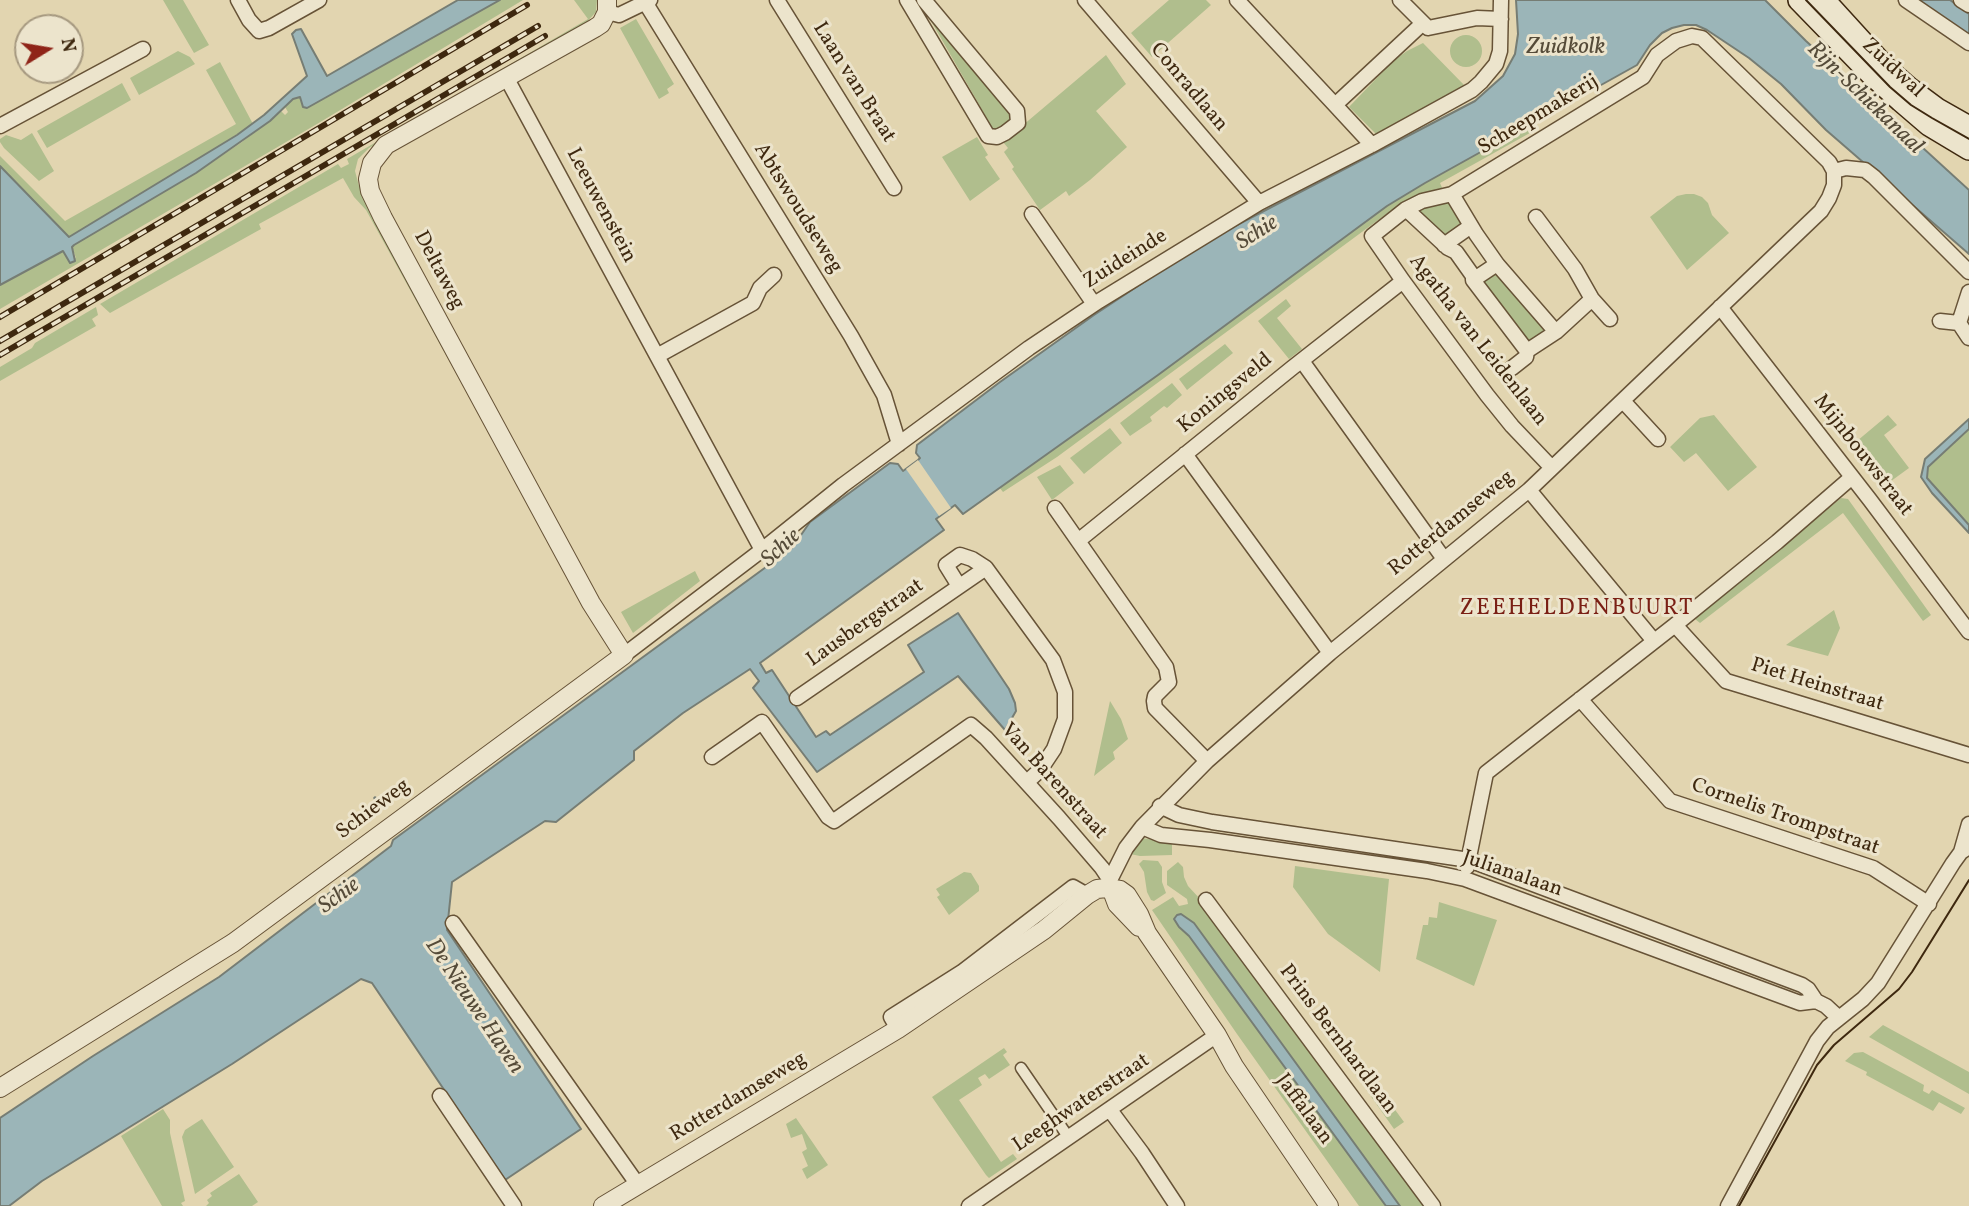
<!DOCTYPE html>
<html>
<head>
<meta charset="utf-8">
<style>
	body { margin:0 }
	#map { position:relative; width:1969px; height:1206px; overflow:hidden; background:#e2d5b0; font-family:Vollkorn,serif }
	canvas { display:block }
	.north { position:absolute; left:14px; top:14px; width:70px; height:70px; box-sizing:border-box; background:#ece4cc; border:2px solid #a69980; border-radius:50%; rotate:79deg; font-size:19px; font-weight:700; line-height:28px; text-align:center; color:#3e280f }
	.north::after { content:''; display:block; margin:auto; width:24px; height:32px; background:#8f2418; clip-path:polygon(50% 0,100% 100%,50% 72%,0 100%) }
</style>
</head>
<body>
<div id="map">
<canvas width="1969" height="1206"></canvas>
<div class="north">N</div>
</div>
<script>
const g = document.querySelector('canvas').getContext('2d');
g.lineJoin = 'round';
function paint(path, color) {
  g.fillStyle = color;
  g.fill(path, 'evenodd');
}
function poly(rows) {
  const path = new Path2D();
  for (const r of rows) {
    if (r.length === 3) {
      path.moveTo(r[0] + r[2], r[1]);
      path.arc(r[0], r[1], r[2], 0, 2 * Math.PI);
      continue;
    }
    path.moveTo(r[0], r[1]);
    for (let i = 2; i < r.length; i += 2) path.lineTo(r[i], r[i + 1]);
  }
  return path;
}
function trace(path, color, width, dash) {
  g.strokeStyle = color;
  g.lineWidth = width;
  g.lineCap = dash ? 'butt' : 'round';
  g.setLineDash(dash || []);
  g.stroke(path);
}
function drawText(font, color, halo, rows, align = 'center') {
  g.font = font + ' Vollkorn,serif';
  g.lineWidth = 6;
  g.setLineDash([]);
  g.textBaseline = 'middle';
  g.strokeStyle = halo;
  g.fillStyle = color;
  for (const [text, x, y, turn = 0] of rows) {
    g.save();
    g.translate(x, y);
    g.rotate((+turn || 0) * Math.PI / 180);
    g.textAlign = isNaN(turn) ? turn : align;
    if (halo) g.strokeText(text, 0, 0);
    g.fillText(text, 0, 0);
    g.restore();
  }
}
paint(poly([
	[163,0,183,0,209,45,194,53],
	[500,0,523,0,317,124,0,309,0,285,63,251,76,258,72,247,74,245,196,173,242,142,281,111,285,115,288,112,285,107,293,99,300,97,303,107,307,108],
	[574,0,597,0,596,12,584,25,477,85,369,148,358,159,355,171,359,186,607,638,603,640,366,210,354,197,343,178,259,224,261,229,110,313,100,304,338,164,341,168,349,164,347,159,588,19],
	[919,0,1015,119,996,132,990,129,987,124,989,122],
	[1169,0,1206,0,1211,5,1152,57,1131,33],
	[636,19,674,84,667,89,669,93,659,99,620,28],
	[1466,51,16],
	[1423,43,1465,86,1377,135,1349,107,1393,61,1407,51],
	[178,51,190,57,195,64,139,95,130,78],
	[1106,55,1126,84,1096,111,1127,147,1090,180,1069,196,1066,191,1040,210,1012,169,1014,167,1004,152,1008,148,1003,142],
	[220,62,253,124,191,164,69,238,0,166,0,156,65,221,236,124,206,70],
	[122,83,131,100,47,148,37,131],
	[1533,122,1537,129,1440,183,1443,190,1404,203,1389,212,1057,457,1003,492,999,487,1158,375,1387,206,1425,183],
	[32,133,54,171,39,181,4,148,0,142,0,139,6,135,21,140],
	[977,137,988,155,985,157,1000,179,970,201,942,157],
	[1686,194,1694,194,1702,197,1708,203,1712,215,1729,233,1687,270,1650,217,1677,196],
	[1452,197,1467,224,1443,241,1411,210],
	[1496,267,1547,327,1546,333,1526,346,1477,281],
	[1286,299,1291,306,1277,318,1302,349,1289,359,1258,321],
	[96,307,98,315,92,319,96,326,0,381,0,367,32,348,35,343],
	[1225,344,1233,353,1187,390,1179,379],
	[1172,383,1182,395,1167,408,1164,406,1150,417,1152,421,1130,436,1120,423],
	[1714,415,1757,467,1728,491,1696,453,1684,462,1670,447,1700,418],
	[1888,415,1897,425,1884,435,1909,468,1887,484,1872,464,1874,462,1857,441],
	[1110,428,1122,443,1084,474,1070,458],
	[1969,429,1969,525,1927,478,1928,467],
	[1060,465,1074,483,1052,500,1037,477],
	[1841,498,1848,499,1931,615,1923,621,1843,513,1700,623,1695,619],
	[695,571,700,581,633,633,621,612],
	[1834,610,1840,628,1828,656,1786,645],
	[1110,701,1121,719,1128,739,1113,752,1115,759,1094,776],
	[1141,838,1172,842,1172,855,1140,856,1130,854],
	[1143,860,1158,861,1162,867,1162,882,1166,893,1154,901,1151,900,1147,892,1144,872,1139,864],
	[1178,862,1183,867,1184,877,1188,886,1201,900,1425,1206,1400,1206,1194,923,1178,927,1189,936,1386,1206,1359,1206,1237,1034,1152,910,1173,897,1179,906,1188,904,1187,899,1167,885,1167,871],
	[1295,866,1389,879,1380,972,1328,934,1293,887],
	[964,872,971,873,979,886,979,891,949,915,937,897,940,895,936,889],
	[1439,902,1497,920,1474,986,1416,959,1423,925,1428,925,1429,917,1437,918],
	[1883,1025,1969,1072,1969,1094,1869,1037],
	[1004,1048,1007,1052,1003,1055,1010,1065,989,1079,985,1074,978,1078,982,1085,959,1100,1001,1162,1013,1154,1017,1159,989,1178,986,1175,932,1097],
	[1350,1048,1404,1122,1394,1129,1341,1054],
	[1863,1052,1924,1085,1923,1091,1929,1094,1932,1090,1965,1108,1961,1114,1939,1102,1933,1111,1866,1075,1867,1072,1845,1061,1854,1053],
	[163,1109,170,1120,170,1133,185,1201,181,1203,183,1206,162,1206,121,1136],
	[796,1118,828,1165,807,1179,802,1169,808,1166,802,1152,807,1149,802,1134,791,1138,786,1124],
	[202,1119,234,1167,195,1194,182,1137,185,1130],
	[239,1174,258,1202,252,1206,206,1206,209,1203,207,1200,212,1196,210,1193]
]), '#b0be8d');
const water = poly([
	[458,0,500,0,307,108,303,107,300,97,293,99,270,121,196,173,74,245,72,247,75,261,70,263,63,251,0,285,0,166,69,237,237,135,264,115,307,76,292,34,296,30,301,29,327,76,458,0],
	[1516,0,1765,0,1806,41,1969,190,1969,254,1826,130,1781,84,1749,58,1707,30,1696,25,1684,25,1672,28,1662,33,1650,45,1637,65,1425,183,1387,206,1158,375,963,514,955,505,936,519,944,530,760,663,766,673,772,670,816,737,826,731,830,735,924,672,908,645,958,613,1009,689,1015,703,1016,711,1005,730,958,676,817,772,753,688,759,681,750,669,683,713,634,751,634,760,556,822,545,821,452,882,447,930,581,1129,505,1180,372,983,361,979,232,1064,42,1181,9,1206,0,1206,0,1118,93,1056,219,977,391,846,393,840,792,548,810,522,890,463,898,464,903,471,918,460,920,458,916,453,917,445,1000,382,1094,315,1188,253,1235,226,1475,101,1503,76,1515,54,1518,34,1516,0],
	[1916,0,1950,0,1969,14,1969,36,1916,0],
	[1969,419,1969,429,1928,467,1927,478,1969,525,1969,533,1932,493,1921,477,1925,459,1969,419],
	[1181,914,1194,923,1400,1206,1386,1206,1189,936,1179,927,1174,919,1177,915,1181,914]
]);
paint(water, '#9bb5b8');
trace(water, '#767d74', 2);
paint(poly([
	[918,460,951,508,939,516,906,469]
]), '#e2d5b0');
trace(poly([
	[375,798,378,804]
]), '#767d74', 3.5);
const pedestrian = poly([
	[1021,1068,1069,1138]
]);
const minor = poly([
	[238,0,249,20,259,31,269,28,319,0],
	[777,0,894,188],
	[907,0,988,136,997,137,1005,133,1018,123,1017,111,924,0],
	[1085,0,1259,203],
	[1237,0,1335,105],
	[1400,0,1423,23],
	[1906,0,1969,43],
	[1961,0,1969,5],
	[645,2,851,336,884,395,899,444],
	[607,12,619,15,650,0],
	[506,77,762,550],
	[0,126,143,49],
	[1372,145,1335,105,1423,23,1428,28,1477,18,1501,19],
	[1834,171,1846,168,1865,170,1874,177,1969,272],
	[1406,209,1448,248,1456,252,1473,276,1473,280,1497,264,1476,234,1452,194],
	[1032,214,1094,304],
	[1536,217,1575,269,1592,299],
	[1444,245,1471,226],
	[1497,264,1556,332],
	[1473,280,1527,351,1556,332,1592,299,1610,319],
	[1969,292,1959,323,1969,338],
	[1720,307,1870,500,1969,632],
	[1940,321,1959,323],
	[657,356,753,303,760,288,774,275],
	[1302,361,1444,559],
	[1512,368,1526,357,1527,351],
	[1623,401,1658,439],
	[1185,454,1330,653],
	[1529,490,1654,641],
	[1055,508,1166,667,1169,682,1155,696,1154,701,1155,708,1207,761],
	[1078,541,1292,368,1403,281],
	[959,586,946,565,960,555,972,559,986,568],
	[1675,625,1726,681,1969,755],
	[624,655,762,550,843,485,1029,348,1099,301,1259,203,1372,145,1472,90,1481,82,1496,64,1500,51,1501,0],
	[797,698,986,568,1053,660,1065,692,1065,719,1054,749,1040,770,1027,782],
	[1580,699,1670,801,1873,868,1929,904],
	[712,757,762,722,828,817,834,821,971,725,986,738,1059,818,1102,868,1110,880],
	[1160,806,1179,815,1212,822,1469,860,1802,985,1808,989,1816,1001,1826,1006,1839,1018],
	[1142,827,1161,835,1210,840,1427,871,1465,879,1800,1003,1816,1001],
	[1961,852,1969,824],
	[1467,867,1486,773,1675,625,1777,542,1852,477],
	[1111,888,1110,880,1126,848,1142,827,1207,761,1330,653,1529,490,1821,211,1829,198,1834,185,1834,171,1829,162,1702,38,1692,36,1676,41,1657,55,1643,77,1452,194,1422,201,1406,209,1372,236,1403,281,1487,395,1512,426,1552,468],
	[1206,900,1433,1206],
	[453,923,638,1185],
	[898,1029,891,1017,962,972,1073,887,1087,895],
	[440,1096,514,1206],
	[1110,1110,1142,1153,1177,1206],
	[969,1206,1217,1035],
	[1728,1206,1817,1041,1828,1027,1863,999,1878,983,1953,863,1961,852,1969,847]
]);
const tertiary = poly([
	[1111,888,1117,904,1139,927],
	[0,1088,233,943,624,655,591,603,383,218,370,191,368,179,372,163,386,145,595,28,601,24,607,12,607,0],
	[603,1206,898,1029,1044,930,1087,895,1097,889,1107,888,1120,890,1127,895,1139,914,1147,933,1217,1035,1234,1066,1329,1206]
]);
const secondary = poly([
	[1799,0,1870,73,1901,101,1929,125,1969,149],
	[1824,0,1886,68,1910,89,1937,109,1969,127]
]);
trace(pedestrian, '#675337', 13);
trace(minor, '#675337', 17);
trace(tertiary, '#675337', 20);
trace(secondary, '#3e280f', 24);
trace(pedestrian, '#ece4cc', 10);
trace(minor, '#ece4cc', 14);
trace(tertiary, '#ece4cc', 18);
trace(secondary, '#ece4cc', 21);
trace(poly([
	[1806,0,1890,87,1911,105,1932,118,1969,139],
	[1739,1206,1817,1065,1834,1045,1899,989,1912,972,1969,880]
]), '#3e280f', 2);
const rail = poly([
	[0,317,527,5],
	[0,341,538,26],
	[0,355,545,36]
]);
trace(rail, '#3e280f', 6);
trace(rail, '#ece4cc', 3.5, [10]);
drawText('21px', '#3e280f', '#ece4cc', [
	["Zuidwal",1892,69,43],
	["Laan van Braat",853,83,58],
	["Conradlaan",1188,88,50],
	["Scheepmakerij",1539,116,-31],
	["Leeuwenstein",600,206,62],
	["Abtswoudseweg",797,209,58],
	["Zuideinde",1126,260,-32],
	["Deltaweg",438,271,62],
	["Agatha van Leidenlaan",1477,341,52],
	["Koningsveld",1226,394,-39],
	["Mijnbouwstraat",1862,456,52],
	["Rotterdamseweg",1452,524,-39],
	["Lausbergstraat",866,624,-35],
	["Piet Heinstraat",1817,686,17],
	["Van Barenstraat",1053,782,48],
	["Schieweg",374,810,-37],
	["Cornelis Trompstraat",1785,818,19],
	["Julianalaan",1512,875,19],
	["Prins Bernhardlaan",1337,1040,53],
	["Rotterdamseweg",739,1098,-31],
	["Leeghwaterstraat",1082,1104,-34],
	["Jaffalaan",1303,1110,54]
]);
drawText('italic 23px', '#554b39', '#ece4cc', [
	["Zuidkolk",1566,49],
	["Rijn-Schiekanaal",1864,99,44],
	["Schie",1258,234,-32],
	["Schie",782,549,-43],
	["Schie",340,897,-36],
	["De Nieuwe Haven",473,1007,56]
]);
g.letterSpacing = '2px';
drawText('23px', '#7a1f14', '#ece4cc', [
	["ZEEHELDENBUURT",1577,610]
]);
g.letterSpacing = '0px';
</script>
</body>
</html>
